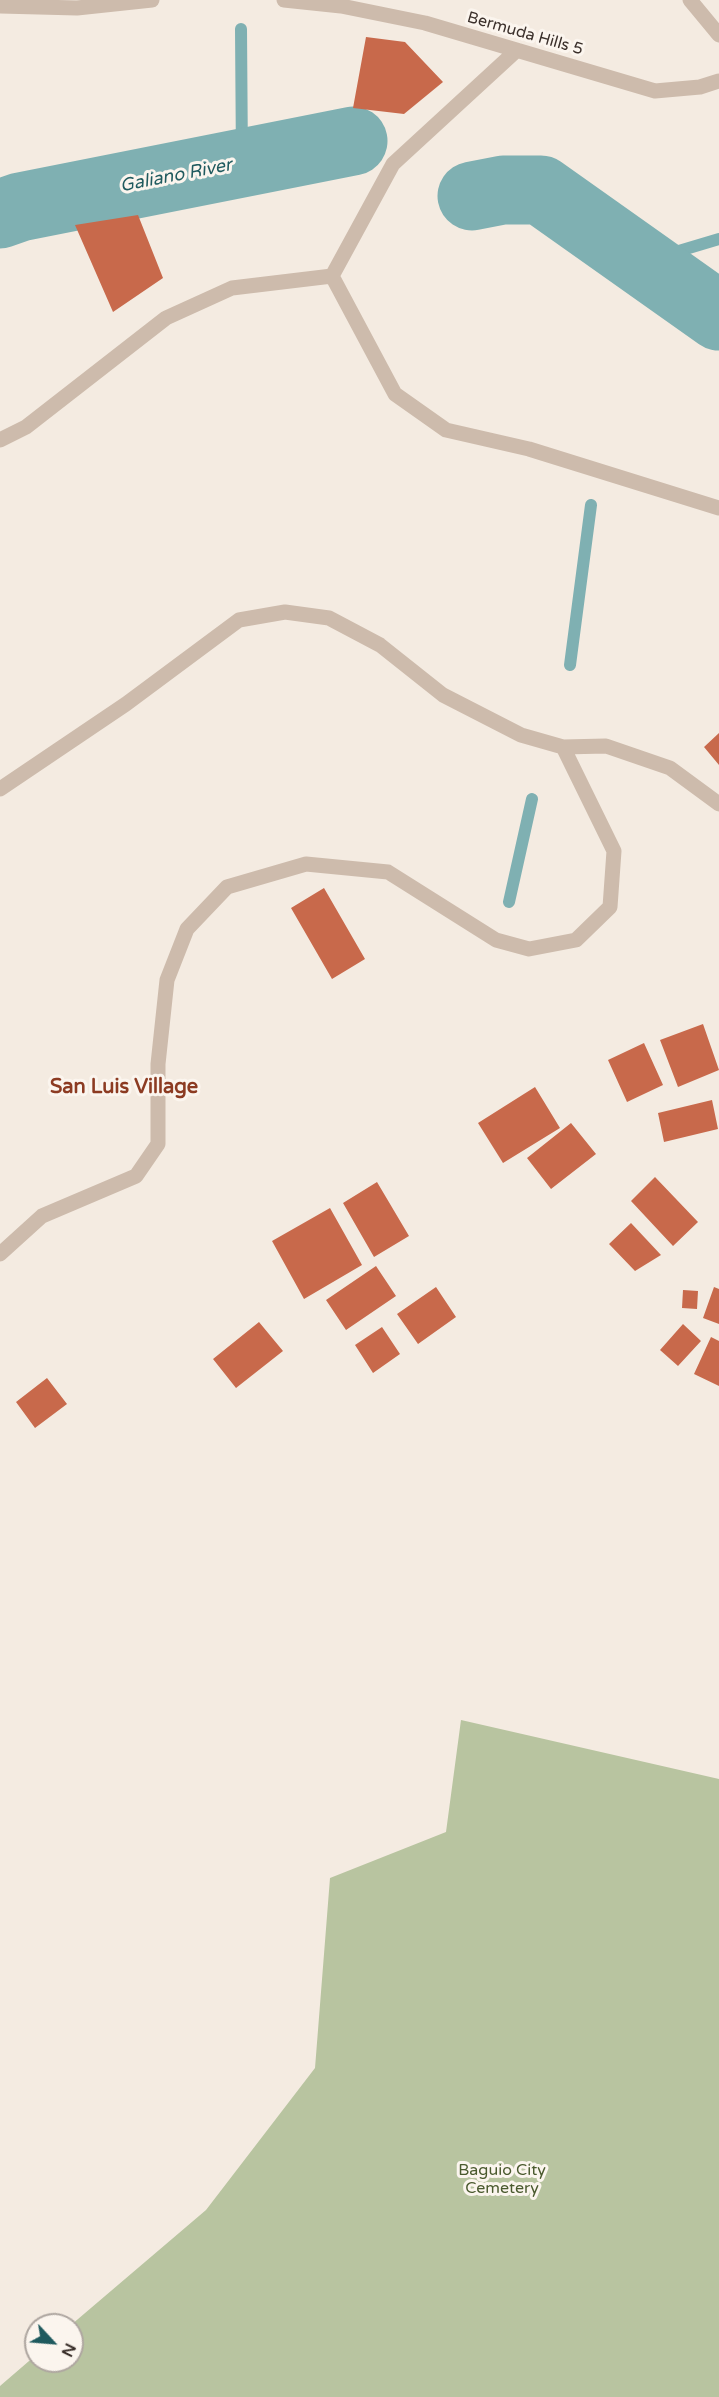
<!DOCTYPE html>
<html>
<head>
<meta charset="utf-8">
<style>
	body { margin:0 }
	#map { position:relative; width:719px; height:2397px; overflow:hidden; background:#f4ebe1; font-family:"Varela Round",sans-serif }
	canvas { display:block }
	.north { position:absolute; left:24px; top:2313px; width:60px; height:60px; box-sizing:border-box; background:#fbf5ee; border:2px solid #aea6a0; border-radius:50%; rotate:116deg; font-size:16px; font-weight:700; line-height:24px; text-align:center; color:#3b302b }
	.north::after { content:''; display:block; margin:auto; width:21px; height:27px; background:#1f5a5e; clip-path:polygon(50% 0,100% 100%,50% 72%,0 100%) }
</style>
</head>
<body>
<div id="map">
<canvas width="719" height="2397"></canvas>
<div class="north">N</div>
</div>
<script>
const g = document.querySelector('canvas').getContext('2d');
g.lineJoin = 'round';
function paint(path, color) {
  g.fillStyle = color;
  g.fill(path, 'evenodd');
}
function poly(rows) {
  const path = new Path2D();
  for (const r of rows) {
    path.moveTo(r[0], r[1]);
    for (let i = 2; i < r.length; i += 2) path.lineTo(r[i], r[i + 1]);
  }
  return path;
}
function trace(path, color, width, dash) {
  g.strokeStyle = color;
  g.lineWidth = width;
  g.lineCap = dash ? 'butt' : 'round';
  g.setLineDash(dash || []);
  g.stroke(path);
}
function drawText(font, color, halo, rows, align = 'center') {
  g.font = font + ' "Varela Round",sans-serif';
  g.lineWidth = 6;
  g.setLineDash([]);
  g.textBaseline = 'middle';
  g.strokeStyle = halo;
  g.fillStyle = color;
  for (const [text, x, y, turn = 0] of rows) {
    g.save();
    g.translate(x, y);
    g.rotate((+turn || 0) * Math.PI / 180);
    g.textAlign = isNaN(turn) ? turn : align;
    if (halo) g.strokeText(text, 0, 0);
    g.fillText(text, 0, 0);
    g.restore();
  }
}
paint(poly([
	[461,1720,719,1779,719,2397,0,2397,0,2386,36,2355,36,2361,72,2361,71,2325,206,2210,315,2068,330,1878,446,1832]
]), '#b8c4a0');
trace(poly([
	[241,29,242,164],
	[642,262,719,239],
	[570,665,591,505],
	[509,902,532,799]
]), '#7fb0b2', 12);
trace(poly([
	[472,196,503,190,541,190,719,316],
	[0,214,20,207,353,141]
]), '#7fb0b2', 69);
paint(poly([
	[366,37,405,42,443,82,404,114,353,108],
	[138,215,163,278,113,312,75,225],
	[719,733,719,765,704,747],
	[324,888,365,959,332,979,291,908],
	[703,1024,719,1070,678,1087,660,1040],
	[644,1043,663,1085,627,1102,608,1060],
	[535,1087,560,1128,503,1163,478,1123],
	[712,1100,718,1129,664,1142,658,1113],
	[571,1123,596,1154,551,1189,527,1158],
	[655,1177,698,1222,673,1246,631,1201],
	[377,1182,409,1236,374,1257,343,1203],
	[330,1208,362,1265,304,1299,272,1241],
	[631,1223,661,1255,635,1271,609,1244],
	[376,1266,396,1296,346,1330,326,1300],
	[436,1287,456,1317,418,1344,397,1314],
	[714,1287,719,1289,719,1324,703,1318],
	[683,1290,698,1291,697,1309,682,1308],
	[259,1322,283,1351,236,1388,213,1359],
	[683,1324,701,1341,678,1366,660,1350],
	[382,1327,400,1354,373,1373,355,1345],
	[711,1337,719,1341,719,1386,694,1374],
	[47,1378,67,1404,35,1428,16,1402]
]), '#c8694b');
trace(poly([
	[284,0,341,6,425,23,655,91,700,87,719,81],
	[690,0,719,35],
	[0,6,77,8,152,0],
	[332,276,395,394,446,430,529,449,719,508],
	[0,440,26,427,166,318,232,288,332,276,393,164,517,50],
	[0,789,126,704,239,620,285,612,329,618,380,645,443,695,521,735,563,747,606,746,670,768,719,804],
	[0,1254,42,1216,136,1176,158,1144,158,1064,167,980,187,929,227,887,306,864,388,872,496,940,529,949,576,940,610,907,614,851,563,747]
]), '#cdbbac', 15);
drawText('16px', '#3b302b', '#fbf5ee', [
	["Bermuda Hills 5",525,34,16]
]);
drawText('16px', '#4a5a2e', '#fbf5ee', [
	["Baguio City",502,2171],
	["Cemetery",502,2189]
]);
drawText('italic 18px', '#1f5a5e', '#fbf5ee', [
	["Galiano River",176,176,-11]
]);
drawText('bold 20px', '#8c3b22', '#fbf5ee', [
	["San Luis Village",124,1088]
]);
</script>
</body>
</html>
